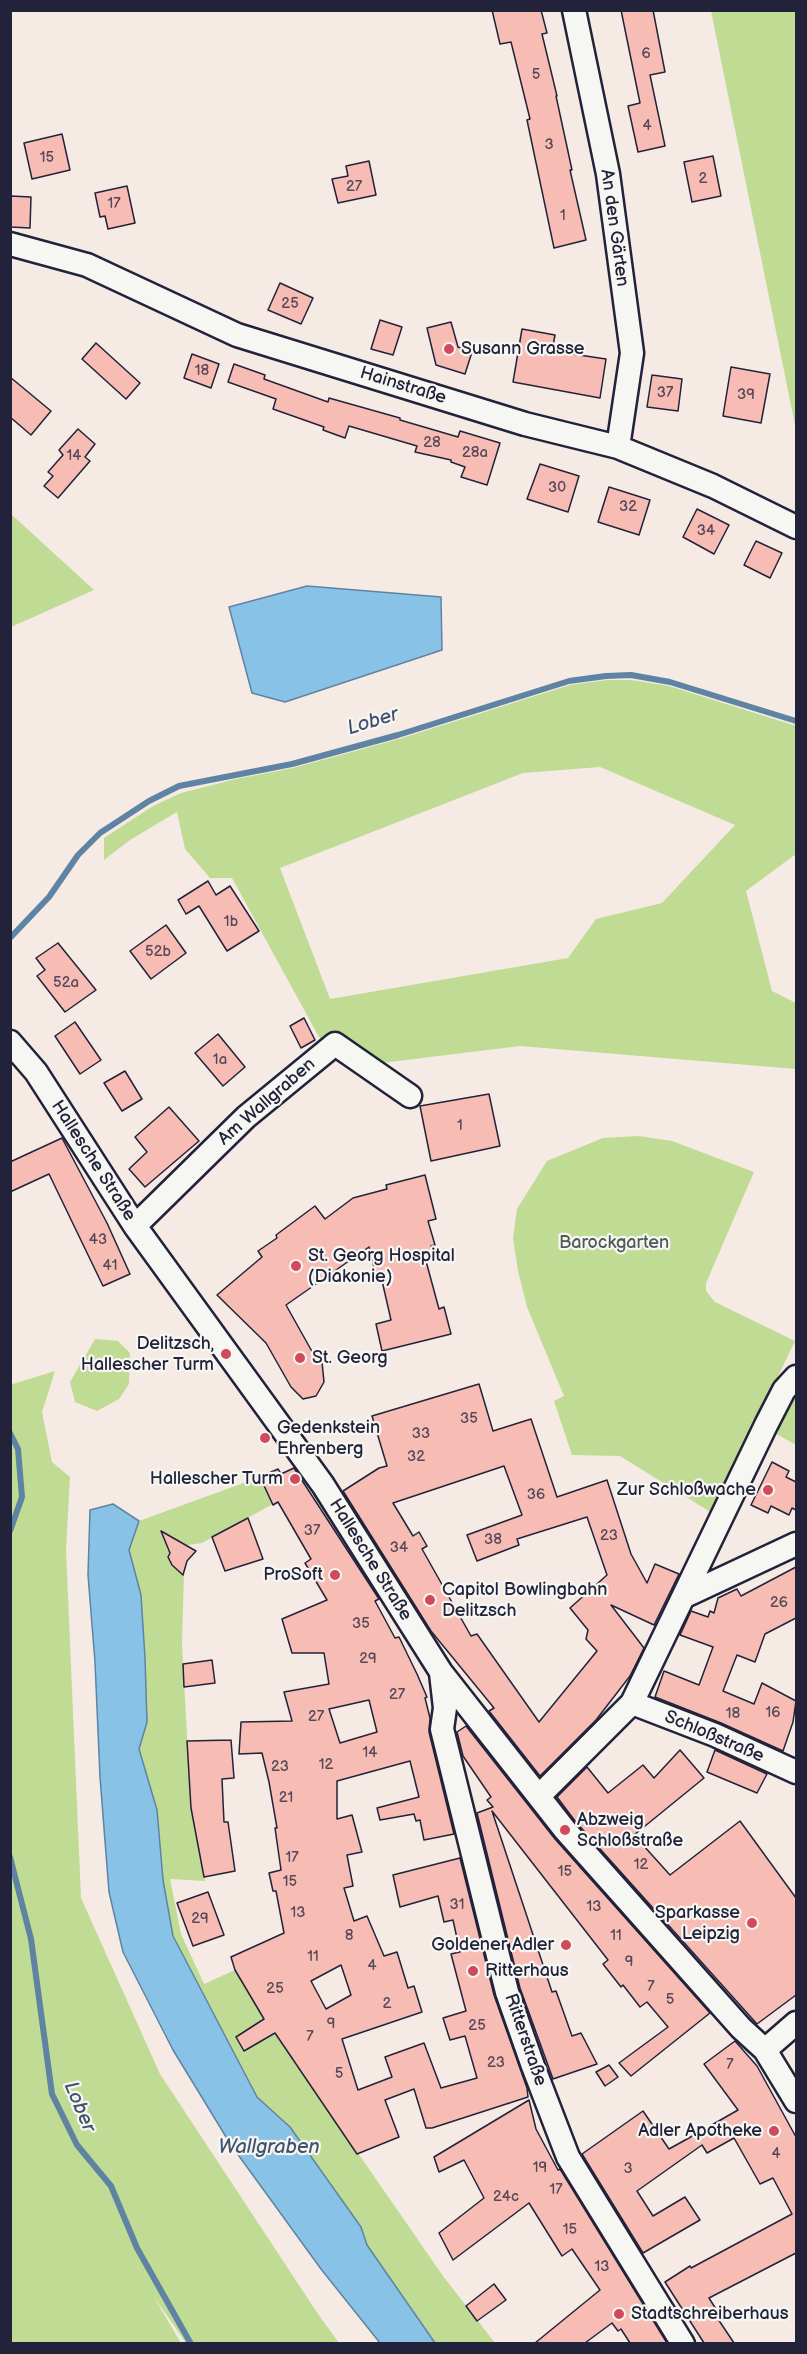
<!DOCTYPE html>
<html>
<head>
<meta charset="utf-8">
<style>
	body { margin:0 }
	#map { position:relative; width:807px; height:2354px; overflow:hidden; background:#f6eae5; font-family:"Balsamiq Sans",sans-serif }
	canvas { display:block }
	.frame { position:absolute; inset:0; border:12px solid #22223b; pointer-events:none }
</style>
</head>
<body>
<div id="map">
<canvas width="807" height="2354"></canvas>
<div class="frame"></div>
</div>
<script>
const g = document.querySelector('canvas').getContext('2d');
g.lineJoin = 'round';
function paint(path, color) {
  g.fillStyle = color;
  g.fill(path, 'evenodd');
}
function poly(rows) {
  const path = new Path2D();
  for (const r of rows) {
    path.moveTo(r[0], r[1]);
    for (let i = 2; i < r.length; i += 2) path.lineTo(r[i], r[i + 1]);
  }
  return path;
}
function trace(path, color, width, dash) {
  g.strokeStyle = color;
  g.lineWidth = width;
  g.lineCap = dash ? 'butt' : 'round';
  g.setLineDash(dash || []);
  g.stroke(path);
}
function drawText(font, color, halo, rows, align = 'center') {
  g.font = font + ' "Balsamiq Sans",sans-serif';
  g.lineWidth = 4.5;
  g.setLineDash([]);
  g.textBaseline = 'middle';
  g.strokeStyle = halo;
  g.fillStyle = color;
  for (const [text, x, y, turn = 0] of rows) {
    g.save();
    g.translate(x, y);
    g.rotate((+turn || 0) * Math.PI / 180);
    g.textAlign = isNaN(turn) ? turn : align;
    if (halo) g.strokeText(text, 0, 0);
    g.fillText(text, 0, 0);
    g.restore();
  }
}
paint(poly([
	[711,11,796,11,796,430],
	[10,514,11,514,94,590,11,627],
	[607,680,631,680,669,686,796,726,796,854,746,891,772,991,796,1003,796,1069,520,1046,357,1066,319,1037,232,878,210,878,185,849,177,812,130,840,104,860,104,838,153,806,181,793,236,779,293,768,399,739,570,685],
	[600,767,735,825,662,903,596,919,568,958,330,999,280,868,523,773],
	[639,1136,672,1141,754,1172,706,1283,706,1291,715,1302,795,1341,712,1513,620,1456,572,1455,554,1401,564,1396,527,1307,518,1271,513,1238,517,1209,547,1161,603,1138],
	[95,1339,118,1341,130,1353,129,1384,119,1399,97,1411,75,1402,70,1382],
	[55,1371,42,1412,52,1462,70,1477,66,1550,81,1898,160,2074,318,2314,339,2343,186,2343,154,2297,181,2343,11,2343,10,1385],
	[796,1389,796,1445,773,1432],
	[260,1477,273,1504,202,1543,174,1547,168,1556,172,1565,184,1571,182,1645,191,1807,205,1881,170,1879,181,1934,204,1984,235,1970,264,2018,236,2037,262,2040,275,2033,443,2276,495,2343,435,2343,367,2245,361,2227,290,2127,257,2097,173,1936,163,1880,157,1810,139,1749,147,1722,129,1550,139,1521]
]), '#c0db93');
const water = poly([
	[307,586,441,597,442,650,285,702,252,693,229,607,307,586],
	[113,1504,139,1521,129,1550,141,1595,145,1658,147,1722,139,1749,157,1810,163,1880,173,1936,257,2097,290,2127,361,2227,367,2245,435,2343,380,2343,321,2269,231,2145,173,2050,123,1952,109,1892,100,1777,95,1662,88,1575,90,1510,113,1504]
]);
paint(water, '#88c3e7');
trace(water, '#5f83a2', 1.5);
trace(poly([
	[10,938,49,897,78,855,100,833,149,801,179,786,292,764,398,735,569,681,606,676,631,675,670,682,796,721],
	[10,1433,18,1449,22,1497,10,1531],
	[10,1857,31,1939,52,2094,77,2145,111,2186,137,2248,191,2344]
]), '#5f83a2', 6);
const building = poly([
	[492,10,541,10,547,33,542,34,557,96,556,96,572,170,570,170,586,240,554,248,527,120,530,119,511,42,500,44,492,10],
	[621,10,653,10,665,72,650,75,665,146,638,152,628,106,640,103,621,10],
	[62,134,70,170,32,179,24,143,62,134],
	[713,156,721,196,692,202,684,162,713,156],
	[369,161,376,195,338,203,332,179,348,176,346,166,369,161],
	[127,186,135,223,108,229,105,216,100,217,95,193,127,186],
	[10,196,31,197,30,228,10,227,10,196],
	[280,283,313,298,301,324,268,310,280,283],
	[380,320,402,327,393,355,371,349,380,320],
	[451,322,458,347,472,352,465,374,436,365,427,328,451,322],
	[522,329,555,335,552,351,606,359,600,398,513,382,522,329],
	[96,343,140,383,126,399,82,359,96,343],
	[192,354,219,364,211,388,184,378,192,354],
	[234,364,265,375,264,379,328,402,329,398,400,418,400,420,458,437,460,431,500,443,487,485,461,477,465,467,451,462,451,460,415,452,417,446,349,426,345,438,323,430,324,427,273,409,276,399,228,382,234,364],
	[731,367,770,374,761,423,723,416,731,367],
	[652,375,682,379,678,411,647,407,652,375],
	[10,377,51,411,31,435,10,417,10,377],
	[78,429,95,444,85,457,90,461,58,498,44,486,53,476,48,472,63,455,59,450,78,429],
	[540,464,579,476,568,512,527,499,540,464],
	[609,487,650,500,639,535,598,522,609,487],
	[697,509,729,525,714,554,683,537,697,509],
	[756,541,782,553,770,578,744,565,756,541],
	[208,881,216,895,230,886,259,931,227,951,199,906,186,914,178,900,208,881],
	[166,925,186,953,151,979,130,951,166,925],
	[58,943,96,990,65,1012,37,976,45,970,36,958,58,943],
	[304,1018,315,1040,301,1048,290,1026,304,1018],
	[75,1022,101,1060,80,1074,55,1036,75,1022],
	[218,1034,245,1067,223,1086,195,1053,218,1034],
	[125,1071,142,1099,122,1111,104,1083,125,1071],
	[489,1094,500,1146,431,1161,420,1106,489,1094],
	[169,1107,199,1141,145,1187,129,1169,147,1152,135,1137,169,1107],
	[62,1138,107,1223,130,1274,103,1286,49,1174,10,1192,10,1162,62,1138],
	[425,1175,436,1219,428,1221,435,1245,431,1246,434,1259,426,1261,439,1309,444,1307,451,1334,382,1351,376,1324,391,1320,380,1272,375,1272,369,1247,286,1305,314,1355,321,1352,324,1382,316,1396,303,1399,291,1387,266,1343,217,1295,262,1257,258,1251,277,1238,276,1235,315,1206,325,1219,353,1198,387,1189,386,1185,425,1175],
	[479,1384,493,1431,531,1419,557,1497,607,1480,631,1554,647,1583,655,1564,679,1574,654,1625,611,1605,644,1648,630,1676,596,1720,540,1776,489,1711,494,1708,431,1631,343,1491,379,1468,387,1466,372,1416,479,1384],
	[504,1466,522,1515,467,1535,477,1561,519,1545,517,1539,587,1517,607,1575,570,1608,588,1630,586,1639,597,1651,539,1722,477,1634,471,1636,422,1549,427,1546,419,1532,413,1536,393,1503,504,1466],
	[772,1462,789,1471,786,1477,796,1482,796,1510,792,1508,789,1515,771,1506,768,1513,751,1505,772,1462],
	[294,1468,379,1599,375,1601,395,1638,399,1637,417,1674,427,1697,425,1698,430,1718,429,1732,454,1834,424,1840,420,1820,416,1821,414,1814,380,1820,377,1808,419,1797,410,1761,337,1781,337,1819,352,1815,362,1852,347,1855,353,1886,344,1888,354,1921,367,1916,384,1956,397,1952,408,1988,414,1986,422,2012,342,2039,358,2090,392,2077,385,2057,424,2043,441,2088,477,2078,465,2036,450,2040,443,2018,466,2011,451,1954,460,1952,453,1920,444,1922,438,1896,400,1907,393,1875,460,1858,494,1995,527,2088,528,2097,432,2128,426,2128,414,2089,385,2100,399,2137,357,2154,275,2033,244,2051,236,2037,264,2019,235,1970,231,1957,284,1933,276,1891,273,1891,269,1873,281,1870,275,1828,277,1828,269,1782,262,1753,239,1754,241,1722,292,1721,284,1692,329,1684,324,1653,292,1653,282,1619,327,1600,305,1563,311,1559,278,1502,273,1505,260,1477,278,1469,281,1474,294,1468],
	[369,1700,377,1732,340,1743,329,1709,369,1700],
	[341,1965,351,1995,326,2009,311,1981,341,1965],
	[248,1518,263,1559,225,1571,212,1537,248,1518],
	[161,1531,196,1551,187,1561,183,1575,172,1565,168,1557,170,1553,161,1531],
	[796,1567,796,1618,765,1634,755,1662,737,1655,723,1691,754,1704,762,1683,796,1701,793,1722,783,1751,721,1723,655,1697,664,1671,699,1685,713,1647,680,1635,691,1611,708,1617,710,1611,714,1613,718,1598,737,1589,741,1596,796,1567],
	[212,1660,215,1683,184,1687,183,1664,212,1660],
	[466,1726,555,1839,710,2013,631,2076,619,2063,668,2027,647,2002,640,2007,623,1985,621,1987,603,1964,608,1960,492,1811,552,1992,556,1991,572,2036,581,2033,597,2064,553,2079,520,1988,477,1813,493,1807,487,1800,491,1797,463,1756,457,1732,466,1726],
	[231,1740,234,1778,222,1779,224,1822,228,1822,235,1871,204,1877,191,1808,187,1741,231,1740],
	[680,1750,704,1778,634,1835,670,1875,740,1821,796,1898,796,1995,757,2024,575,1821,557,1797,587,1767,608,1793,643,1765,654,1778,680,1750],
	[715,1750,767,1774,757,1793,707,1772,715,1750],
	[208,1892,224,1935,193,1946,177,1903,208,1892],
	[735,2041,757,2066,796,2137,796,2253,709,2298,721,2317,718,2319,734,2343,704,2343,665,2282,690,2266,691,2268,792,2214,773,2178,760,2184,734,2138,707,2153,702,2145,637,2191,653,2216,685,2197,700,2220,643,2253,582,2154,643,2111,669,2149,696,2134,693,2130,703,2130,738,2110,704,2064,735,2041],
	[609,2065,618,2077,605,2086,596,2072,609,2065],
	[529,2100,536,2129,558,2170,560,2169,667,2343,630,2343,621,2329,618,2331,612,2323,585,2343,535,2343,600,2290,572,2249,562,2256,529,2203,453,2260,439,2233,484,2198,464,2160,439,2172,434,2157,529,2100],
	[494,2284,506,2300,477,2321,466,2306,494,2284]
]);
paint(building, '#f7bcb3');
trace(building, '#22223b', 1.5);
const minor = poly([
	[574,10,608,174,632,353,618,447],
	[10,244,87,265,237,335,525,424,618,447,713,486,796,527],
	[10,1042,36,1072,135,1226,323,1485,441,1672,565,1830,741,2028,765,2050,796,2101],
	[135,1226,246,1117,335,1044,410,1096],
	[685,1596,796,1544],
	[441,1673,445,1708,442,1729,507,1992,533,2066,568,2157,683,2344],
	[632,1703,715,1735,796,1772],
	[539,1796,632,1703,766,1425,784,1390,796,1377],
	[765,2050,796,2023]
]);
trace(minor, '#22223b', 27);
trace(minor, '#f6f6f2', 22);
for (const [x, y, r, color] of [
	[449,349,6,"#d1495b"],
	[296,1266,6,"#d1495b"],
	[226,1354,6,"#d1495b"],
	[300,1358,6,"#d1495b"],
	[265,1438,6,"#d1495b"],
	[295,1479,6,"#d1495b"],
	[768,1490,6,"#d1495b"],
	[335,1575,6,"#d1495b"],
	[430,1600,6,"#d1495b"],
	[565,1830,6,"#d1495b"],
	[752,1923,6,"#d1495b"],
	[566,1945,6,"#d1495b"],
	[473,1971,6,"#d1495b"],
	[774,2131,6,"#d1495b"],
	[619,2314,6,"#d1495b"]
]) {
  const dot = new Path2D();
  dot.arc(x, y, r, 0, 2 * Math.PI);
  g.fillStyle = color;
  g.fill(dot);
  trace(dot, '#f6f6f2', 2);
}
drawText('15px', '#574859', null, [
	["6",646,54],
	["5",536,75],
	["4",647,126],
	["3",549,145],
	["15",47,158],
	["2",703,179],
	["27",354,187],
	["17",114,204],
	["1",563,216],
	["25",290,304],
	["18",202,371],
	["37",665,393],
	["39",746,395],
	["28",432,443],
	["28a",475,453],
	["14",74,456],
	["30",557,488],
	["32",628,507],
	["34",706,531],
	["1b",231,922],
	["52b",158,952],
	["52a",66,983],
	["1a",220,1060],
	["1",460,1126],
	["43",98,1240],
	["41",110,1266],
	["35",469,1419],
	["33",421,1434],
	["32",416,1457],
	["36",536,1495],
	["37",312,1531],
	["23",609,1536],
	["38",493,1540],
	["34",399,1548],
	["26",779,1603],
	["35",361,1624],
	["29",368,1659],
	["27",397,1695],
	["16",773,1713],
	["18",733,1714],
	["27",316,1717],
	["14",370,1753],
	["12",326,1765],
	["23",280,1767],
	["21",286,1798],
	["17",292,1858],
	["12",641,1865],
	["15",565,1872],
	["15",290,1882],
	["31",457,1905],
	["13",594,1907],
	["13",298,1913],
	["29",200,1919],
	["8",349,1936],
	["11",616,1936],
	["11",313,1957],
	["9",629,1962],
	["4",372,1966],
	["7",651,1987],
	["25",275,1989],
	["5",670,2000],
	["2",387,2004],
	["9",331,2024],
	["25",477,2026],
	["7",310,2037],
	["23",496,2063],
	["7",730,2065],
	["5",339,2074],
	["4",776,2154],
	["19",540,2168],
	["3",628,2169],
	["17",556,2190],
	["24c",506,2197],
	["15",570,2230],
	["13",602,2267]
]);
drawText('18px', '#22223b', '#f6f6f2', [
	["An den Gärten",614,228,82],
	["Hainstraße",403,386,17],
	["Am Wallgraben",267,1102,-41],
	["Hallesche Straße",93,1161,57],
	["Hallesche Straße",370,1560,58],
	["Schloßstraße",714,1737,23],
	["Ritterstraße",525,2040,71]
]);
drawText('18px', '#22223b', '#f6f6f2', [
	["Susann Grasse",461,349],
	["St. Georg Hospital",308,1256],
	["(Diakonie)",308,1277],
	["Delitzsch,",214,1344,"right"],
	["Hallescher Turm",214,1365,"right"],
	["St. Georg",312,1358],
	["Gedenkstein",277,1428],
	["Ehrenberg",277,1449],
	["Hallescher Turm",283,1479,"right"],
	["Zur Schloßwache",756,1490,"right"],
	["ProSoft",323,1575,"right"],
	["Capitol Bowlingbahn",442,1590],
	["Delitzsch",442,1611],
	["Abzweig",577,1820],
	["Schloßstraße",577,1841],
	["Sparkasse",740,1913,"right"],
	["Leipzig",740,1934,"right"],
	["Goldener Adler",554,1945,"right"],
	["Ritterhaus",485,1971],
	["Adler Apotheke",762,2131,"right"],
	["Stadtschreiberhaus",631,2314]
], 'left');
drawText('18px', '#515a55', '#f6f6f2', [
	["Barockgarten",614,1243]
]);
drawText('italic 20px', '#41526f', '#f6f6f2', [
	["Lober",373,722,-17],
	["Lober",79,2107,67],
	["Wallgraben",269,2148]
]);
</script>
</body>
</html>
